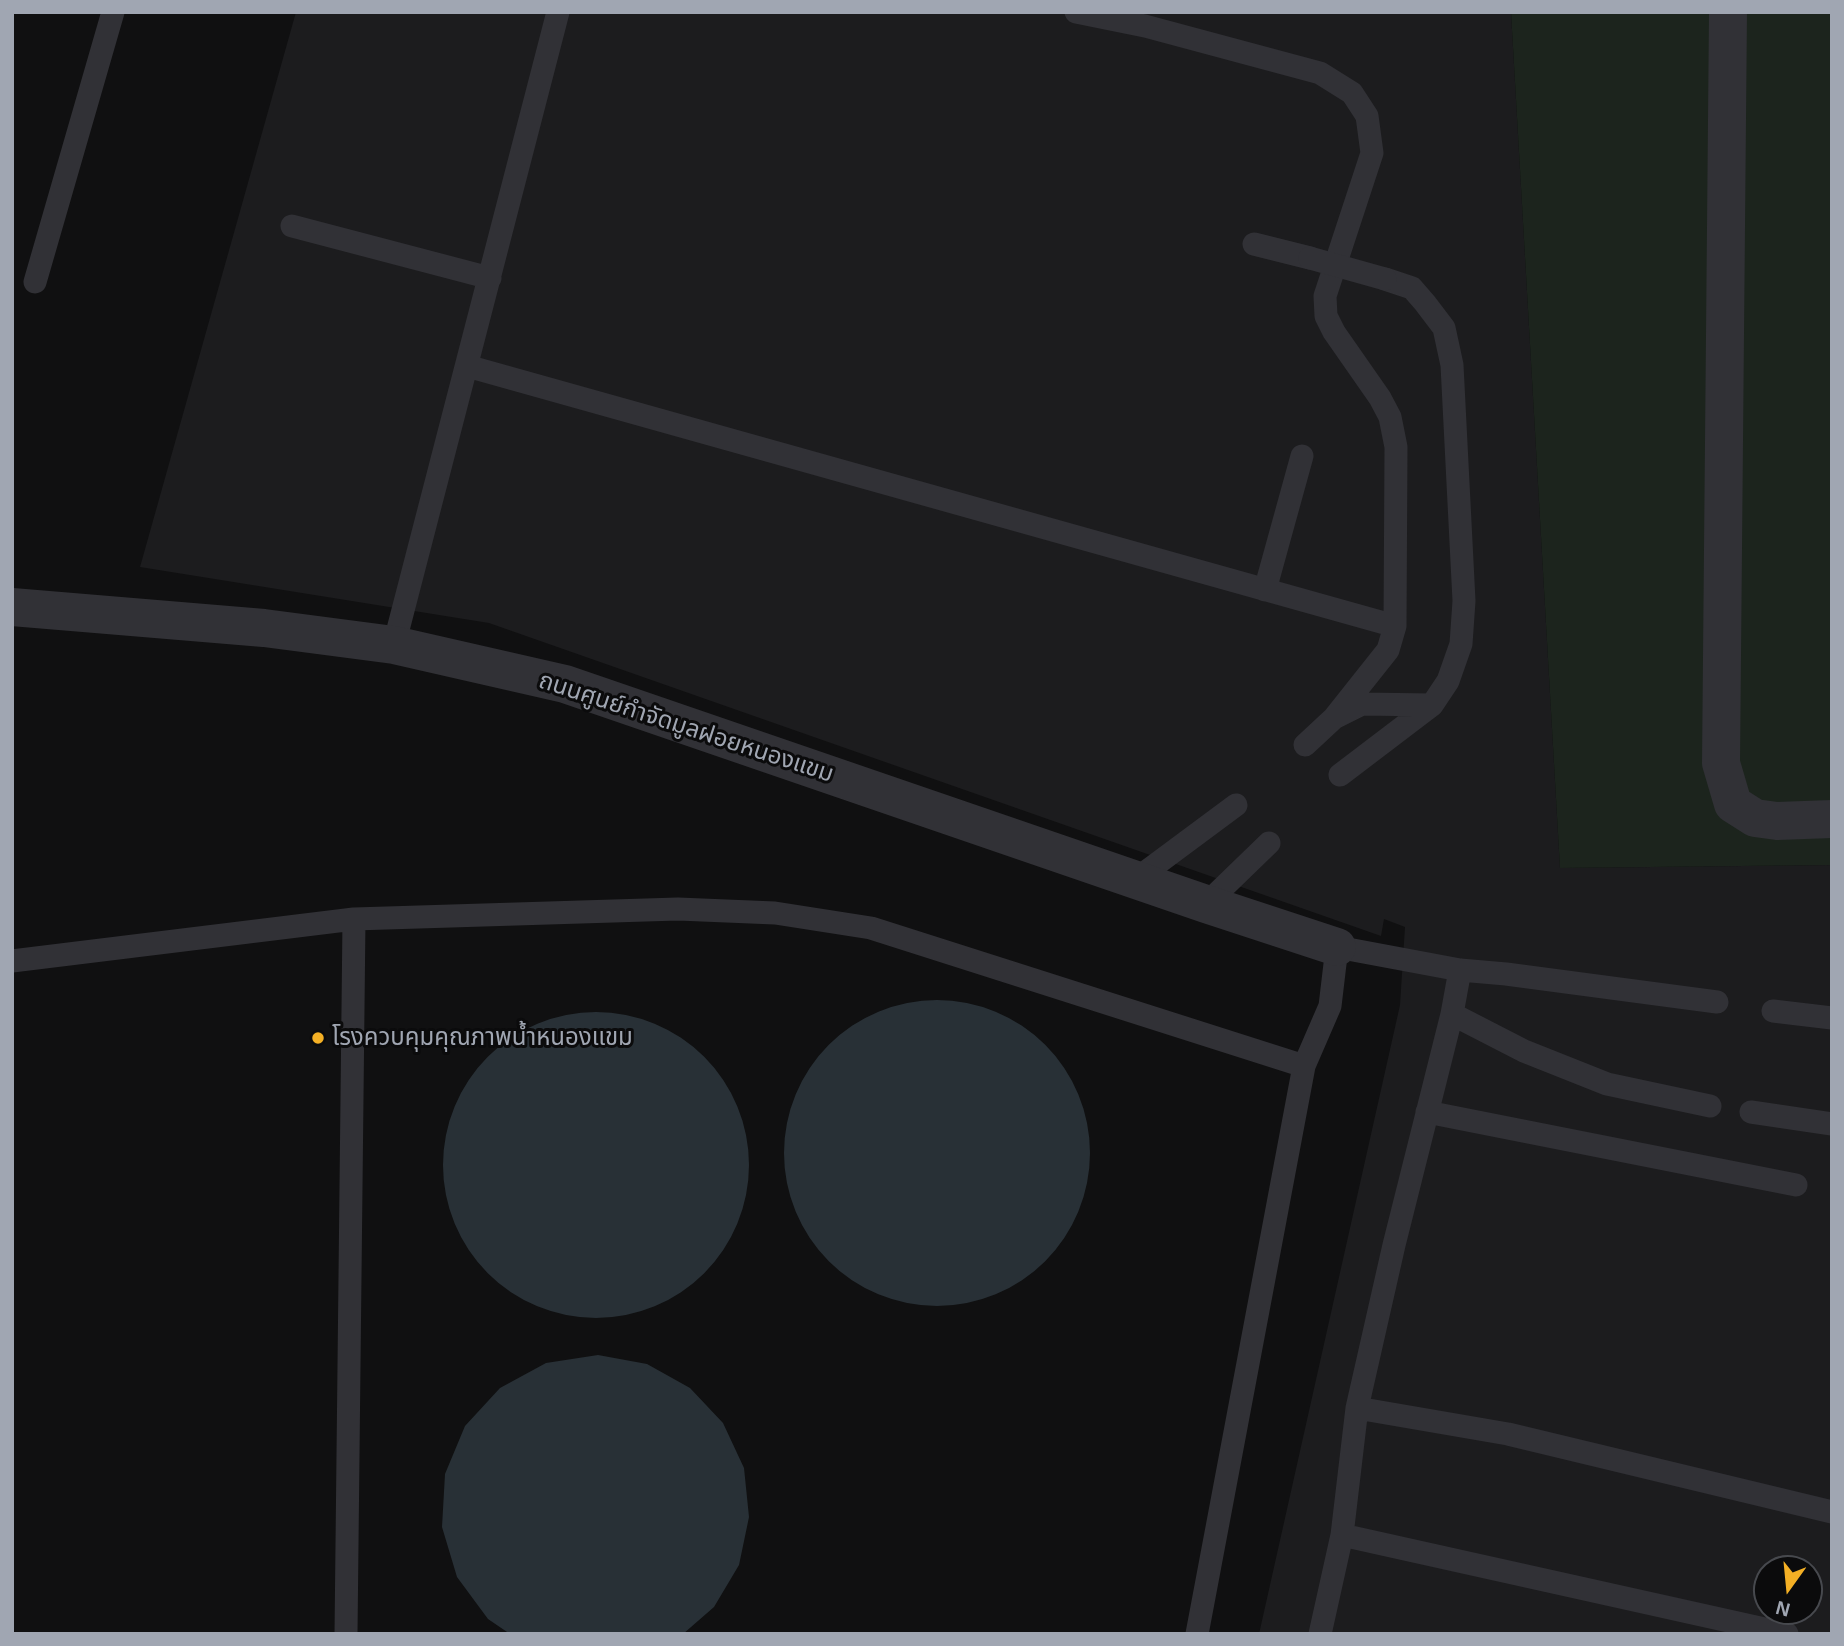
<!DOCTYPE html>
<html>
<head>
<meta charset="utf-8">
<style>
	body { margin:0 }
	#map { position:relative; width:1844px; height:1646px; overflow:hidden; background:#101011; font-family:Helvetica,sans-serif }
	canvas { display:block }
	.frame { position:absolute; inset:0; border:14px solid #a0a6b2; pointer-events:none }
	.north { position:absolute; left:1753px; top:1555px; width:70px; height:70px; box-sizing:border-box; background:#0b0b0c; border:2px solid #47494e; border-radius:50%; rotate:195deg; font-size:19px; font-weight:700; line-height:28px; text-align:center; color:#a0a6b2 }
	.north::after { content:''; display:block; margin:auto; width:24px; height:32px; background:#f4b025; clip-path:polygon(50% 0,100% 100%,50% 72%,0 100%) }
</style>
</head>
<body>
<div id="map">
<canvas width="1844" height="1646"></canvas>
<div class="frame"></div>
<div class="north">N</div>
</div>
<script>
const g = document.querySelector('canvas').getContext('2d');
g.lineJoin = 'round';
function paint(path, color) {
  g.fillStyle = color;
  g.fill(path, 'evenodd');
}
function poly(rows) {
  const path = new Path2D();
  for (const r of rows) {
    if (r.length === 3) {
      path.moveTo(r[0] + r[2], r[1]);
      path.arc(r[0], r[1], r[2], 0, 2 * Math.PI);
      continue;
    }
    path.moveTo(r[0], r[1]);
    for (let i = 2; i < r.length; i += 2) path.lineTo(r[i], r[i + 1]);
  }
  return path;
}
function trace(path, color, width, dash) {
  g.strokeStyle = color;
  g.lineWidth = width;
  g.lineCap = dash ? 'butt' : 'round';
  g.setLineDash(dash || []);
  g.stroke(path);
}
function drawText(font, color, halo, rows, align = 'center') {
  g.font = font + ' Helvetica,"Noto Sans Thai",sans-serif';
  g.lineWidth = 6;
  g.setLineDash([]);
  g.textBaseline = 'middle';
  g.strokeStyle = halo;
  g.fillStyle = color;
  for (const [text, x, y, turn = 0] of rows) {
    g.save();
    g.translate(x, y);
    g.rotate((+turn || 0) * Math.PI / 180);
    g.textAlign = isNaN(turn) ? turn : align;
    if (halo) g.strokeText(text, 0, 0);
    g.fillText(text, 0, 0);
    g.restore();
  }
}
paint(poly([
	[296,12,1511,12,1560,868,1832,865,1832,1634,1259,1634,1400,1005,1405,927,1384,919,1381,936,489,623,140,567],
	[1767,1569,1809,1569,1809,1611,1767,1611]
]), '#1c1c1e');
paint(poly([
	[1511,12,1832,12,1832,865,1560,868]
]), '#1c241d');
paint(poly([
	[937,1153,153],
	[596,1165,153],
	[598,1355,647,1364,690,1388,723,1423,744,1468,749,1517,739,1565,714,1607,683,1634,510,1634,488,1619,457,1577,442,1527,445,1474,465,1426,500,1388,546,1363]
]), '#283036');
trace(poly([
	[1076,12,1145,26,1320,73,1352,93,1367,116,1372,153,1325,296,1326,316,1334,332,1380,398,1390,417,1396,447,1395,626,1388,650,1334,718],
	[292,226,490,278],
	[1254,244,1310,258],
	[1385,279,1412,288,1425,303,1444,328,1452,365,1464,601,1461,644,1448,681,1432,705],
	[35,282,113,12],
	[467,366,1395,626],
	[1265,590,1302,456],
	[394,645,558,12],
	[1305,745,1334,718,1362,704,1432,705,1340,775],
	[1135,880,1236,805],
	[1206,904,1269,843],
	[12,961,354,919,678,909,775,913,871,928,1304,1066],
	[1773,1011,1832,1018],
	[1452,1014,1524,1051,1607,1084,1710,1106],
	[1427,1112,1796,1185],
	[1751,1112,1832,1124],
	[1357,1408,1508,1434,1832,1512],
	[1342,1535,1787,1634],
	[346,1634,354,919],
	[1197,1634,1304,1066,1330,1006,1337,947,1460,970,1506,974,1717,1002],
	[1320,1634,1342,1535,1357,1408,1394,1245,1452,1014,1460,970]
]), '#313136', 23);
trace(poly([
	[1728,12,1721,763,1733,804,1755,818,1777,821,1832,819],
	[12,607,264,628,394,645,565,684,1206,904,1337,947]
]), '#313136', 38);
trace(poly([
	[1310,258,1385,279]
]), '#313136', 23);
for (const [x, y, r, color] of [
	[318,1038,7,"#f4b025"]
]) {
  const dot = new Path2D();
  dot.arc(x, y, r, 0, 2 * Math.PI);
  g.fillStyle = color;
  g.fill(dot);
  trace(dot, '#0b0b0c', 2.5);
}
drawText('24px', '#a0a6b2', '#0b0b0c', [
	["ถนนศูนย์กำจัดมูลฝอยหนองแขม",686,728,18]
]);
drawText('24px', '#a0a6b2', '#0b0b0c', [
	["โรงควบคุมคุณภาพน้ำหนองแขม",332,1038]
], 'left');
</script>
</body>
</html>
